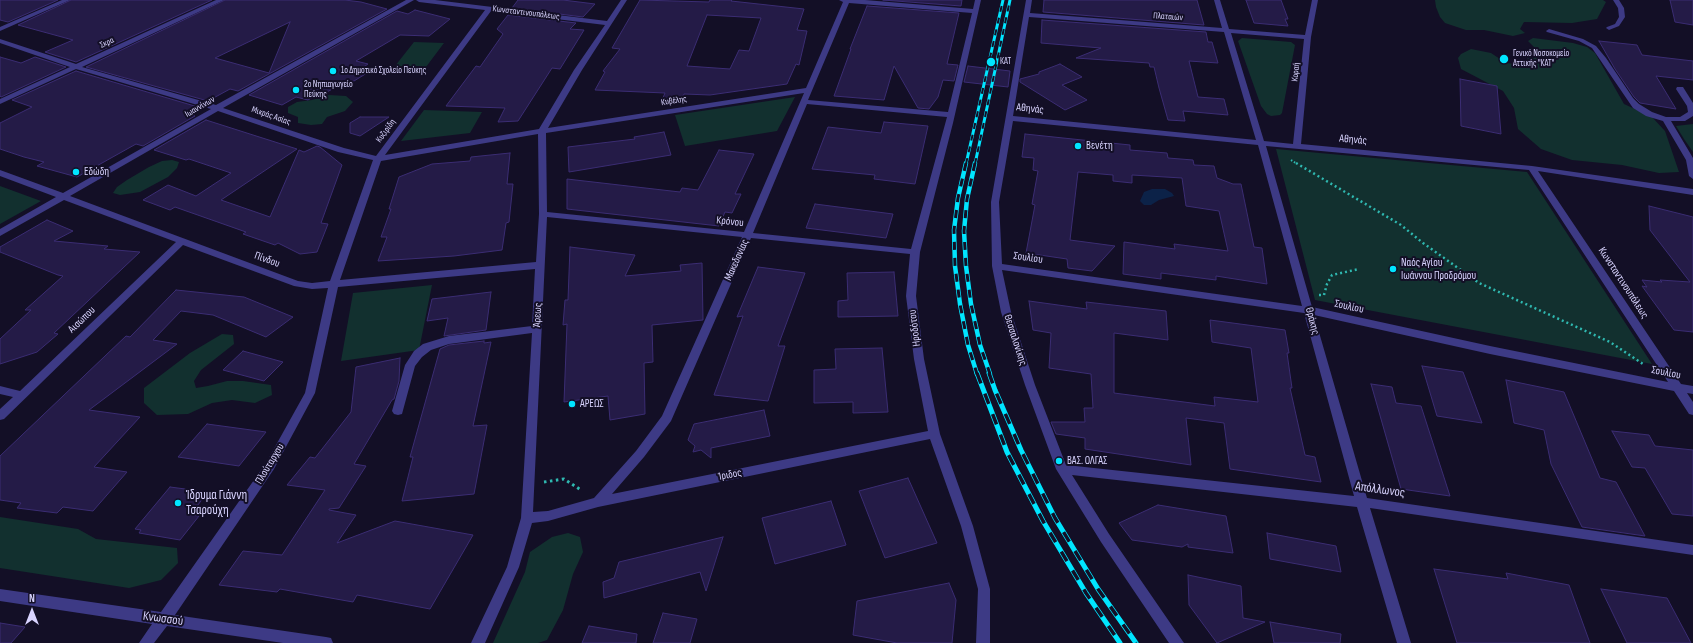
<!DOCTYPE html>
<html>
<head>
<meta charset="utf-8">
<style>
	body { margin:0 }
	#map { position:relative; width:1693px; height:643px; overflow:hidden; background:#130f26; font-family:"Sofia Sans Condensed",sans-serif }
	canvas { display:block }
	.north { position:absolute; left:12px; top:591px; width:40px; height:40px; -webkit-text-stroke:3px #130f26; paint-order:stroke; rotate:0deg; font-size:11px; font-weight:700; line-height:16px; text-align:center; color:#d9d4ff }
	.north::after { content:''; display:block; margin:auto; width:14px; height:18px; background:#d9d4ff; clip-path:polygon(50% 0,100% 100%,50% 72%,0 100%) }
</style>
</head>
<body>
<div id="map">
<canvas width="1693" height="643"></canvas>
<div class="north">N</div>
</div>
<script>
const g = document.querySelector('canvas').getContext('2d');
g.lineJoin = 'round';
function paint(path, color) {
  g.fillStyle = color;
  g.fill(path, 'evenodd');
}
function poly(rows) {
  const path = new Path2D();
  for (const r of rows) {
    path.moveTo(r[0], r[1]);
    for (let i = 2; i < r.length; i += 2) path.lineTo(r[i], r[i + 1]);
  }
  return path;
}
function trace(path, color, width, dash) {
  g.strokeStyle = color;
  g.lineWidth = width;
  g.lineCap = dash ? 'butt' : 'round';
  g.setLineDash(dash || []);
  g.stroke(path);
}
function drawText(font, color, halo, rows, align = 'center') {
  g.font = font + ' "Sofia Sans Condensed",sans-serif';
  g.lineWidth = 4;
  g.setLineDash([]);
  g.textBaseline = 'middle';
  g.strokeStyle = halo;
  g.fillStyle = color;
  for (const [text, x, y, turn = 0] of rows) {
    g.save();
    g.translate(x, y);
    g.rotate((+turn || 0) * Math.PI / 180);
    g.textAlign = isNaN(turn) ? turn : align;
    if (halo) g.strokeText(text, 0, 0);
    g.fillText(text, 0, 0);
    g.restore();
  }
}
paint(poly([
	[1435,0,1603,0,1606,2,1597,19,1572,23,1524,22,1520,29,1525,33,1513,36,1484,30,1466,30,1445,23,1440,17,1436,7],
	[1242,38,1291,42,1295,45,1282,113,1280,115,1271,116,1267,114,1261,106,1238,41],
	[1533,38,1573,43,1587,47,1595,53,1624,104,1652,117,1665,131,1679,172,1659,173,1622,165,1572,160,1541,149,1518,129,1514,108,1503,91,1461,69,1458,58,1461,54,1471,49,1491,53,1506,63,1516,64,1529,58,1535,54,1534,47,1528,41],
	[414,42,444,43,426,67,395,66],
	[329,95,346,96,353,102,345,111,327,117,322,124,311,125,298,123,298,117,288,113,288,107,297,102,312,100],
	[795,97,777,131,685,146,675,115],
	[424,110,482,112,470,133,401,141],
	[1693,124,1693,152,1684,139,1676,126],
	[1276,149,1527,172,1652,364,1315,300],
	[172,160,179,162,177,168,168,177,140,192,120,195,113,193,117,187,127,180,149,167,162,161],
	[0,186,41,201,0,224],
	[432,285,419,350,341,361,353,293],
	[222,334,233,335,234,344,201,370,194,381,196,388,208,386,227,381,243,381,271,385,272,395,255,403,232,400,212,403,188,414,157,415,144,403,144,388,190,353],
	[0,517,78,529,96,539,177,548,178,563,161,580,129,588,0,568],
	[568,533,580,537,583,552,573,574,563,610,547,640,538,643,493,643,525,572,530,552,552,537]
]), '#12302f');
paint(poly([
	[1152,189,1165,189,1172,193,1174,196,1159,200,1151,205,1144,205,1140,201,1144,192]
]), '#0c2248');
const building = poly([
	[0,0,58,0,8,22,0,20,0,0],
	[71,0,212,0,76,62,45,52,73,40,18,25,71,0],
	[225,0,345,0,361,2,387,9,238,91,230,89,208,101,86,67,225,0],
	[290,22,269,73,215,58,290,22],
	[518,0,563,0,595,4,583,17,512,8,518,0],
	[640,0,709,2,710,0,732,0,731,1,804,9,797,30,807,31,799,65,796,64,787,84,710,95,684,94,681,101,662,100,665,93,595,90,605,72,603,71,620,49,612,48,640,0],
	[707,15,761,18,749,51,739,50,730,69,687,66,707,15],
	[883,0,962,0,961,6,883,0],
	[1044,0,1197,0,1204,25,1043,12,1044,0],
	[1246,0,1281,0,1288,19,1285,19,1288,26,1254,23,1246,0],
	[1670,0,1693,0,1693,25,1675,22,1670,0],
	[867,6,959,13,947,64,958,65,954,81,943,80,938,97,929,109,918,108,894,66,884,100,834,96,851,49,850,49,867,6],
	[415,10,450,19,429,36,400,35,356,61,368,64,362,68,372,70,354,81,345,82,327,92,323,91,308,100,296,97,282,105,249,95,397,11,408,14,415,10],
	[508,15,576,23,570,29,584,30,560,69,552,68,518,121,498,122,505,108,446,106,476,66,480,67,503,34,497,29,508,15],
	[1042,20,1206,32,1208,42,1212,42,1218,63,1189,61,1198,97,1224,99,1228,115,1183,111,1185,121,1168,120,1159,88,1154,67,1150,67,1149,63,1076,58,1101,48,1041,43,1042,20],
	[1599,41,1637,45,1642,55,1693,61,1693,80,1656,76,1676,109,1640,103,1634,97,1615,69,1599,41],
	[0,57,21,63,35,57,66,67,1,97,0,96,0,57],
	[1060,64,1082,77,1062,85,1087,100,1065,110,1020,82,1020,79,1039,74,1039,72,1060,64],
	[968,66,1010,71,1008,87,964,82,968,66],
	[76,71,198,107,186,114,195,116,143,146,136,144,77,177,37,166,44,162,24,157,0,149,0,123,32,107,12,100,76,71],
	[1460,79,1497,86,1501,134,1461,126,1460,79],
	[360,117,389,117,360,136,350,133,350,123,360,117],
	[206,120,297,149,221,200,270,217,299,150,304,152,317,146,320,147,342,165,321,223,328,224,317,252,300,254,278,243,275,245,243,234,246,232,175,207,170,210,143,200,168,185,196,196,231,173,189,159,186,160,154,150,206,120],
	[884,122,928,126,915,184,874,179,875,175,812,169,828,127,881,133,884,122],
	[664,132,671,155,569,172,568,147,635,139,634,137,664,132],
	[1025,134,1130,145,1130,150,1167,153,1168,158,1193,160,1194,165,1214,166,1217,178,1233,184,1241,184,1254,247,1262,248,1267,284,1216,276,1216,280,1161,273,1161,279,1123,274,1124,242,1175,249,1174,244,1228,251,1219,211,1186,206,1182,178,1132,175,1132,183,1113,181,1113,175,1078,172,1070,240,1115,246,1092,271,1068,268,1067,259,1026,253,1035,205,1032,204,1038,171,1033,170,1034,158,1022,157,1025,134],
	[719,150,754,154,735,194,741,194,732,213,725,212,719,226,567,209,567,179,680,192,682,188,698,190,719,150],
	[510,153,507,184,513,184,509,222,506,223,502,250,454,256,378,261,387,237,381,237,391,209,389,209,399,177,432,164,470,161,471,157,510,153],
	[815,204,893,214,886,238,806,228,815,204],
	[1649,206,1693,217,1693,332,1674,330,1642,286,1647,287,1642,280,1662,282,1660,280,1690,282,1650,230,1649,206],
	[47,220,73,231,54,241,108,246,104,249,140,252,54,333,58,334,37,352,0,364,0,339,31,310,25,310,63,276,58,275,0,252,0,247,47,220],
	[570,247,635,255,625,276,681,271,680,265,702,263,703,320,652,325,653,362,644,363,645,414,610,420,608,396,564,402,567,324,563,325,565,300,568,300,570,247],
	[758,267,805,273,778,346,785,346,768,401,714,395,743,316,737,317,758,267],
	[894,272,898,316,838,317,838,301,848,300,847,273,894,272],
	[176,290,244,297,293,317,266,337,213,315,181,311,153,340,177,344,89,410,140,417,94,467,127,472,93,511,63,507,57,513,17,508,21,503,0,500,0,456,126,336,130,337,176,290],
	[491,292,486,330,444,336,448,318,427,321,432,299,491,292],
	[1029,301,1087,309,1086,302,1166,311,1168,340,1114,333,1114,393,1215,406,1214,397,1258,402,1251,348,1212,342,1210,320,1285,330,1289,353,1287,353,1292,388,1290,388,1305,455,1315,457,1321,482,1230,469,1224,423,1186,418,1191,465,1085,449,1085,438,1056,434,1051,422,1085,422,1084,408,1093,408,1091,374,1049,368,1051,333,1033,330,1029,301],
	[484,341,484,343,491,342,473,426,487,425,474,494,402,501,413,457,410,457,440,349,449,345,484,341],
	[882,348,888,412,853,413,853,402,814,403,814,370,836,369,835,349,882,348],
	[243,351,283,362,264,381,223,370,243,351],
	[400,358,399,381,394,399,392,400,354,464,366,466,339,508,329,509,329,510,356,515,337,543,395,521,473,535,430,609,357,595,353,602,280,589,277,592,219,585,243,551,282,555,325,490,287,485,310,457,315,458,351,412,356,367,400,358],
	[1422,366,1463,372,1482,423,1437,416,1422,366],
	[1506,380,1564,392,1600,478,1616,482,1645,536,1582,527,1551,464,1544,430,1514,423,1506,380],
	[1371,384,1392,387,1396,403,1421,406,1450,496,1401,489,1371,384],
	[764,410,770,436,711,448,711,458,701,450,693,452,695,446,688,440,694,424,764,410],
	[207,424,266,432,239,466,178,457,207,424],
	[1612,431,1649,435,1655,446,1693,450,1693,516,1672,514,1645,468,1632,467,1612,431],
	[908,478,937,543,885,558,859,491,908,478],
	[170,487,208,492,190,515,199,516,180,540,139,533,141,530,135,529,170,487],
	[831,501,846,545,775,564,762,518,831,501],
	[1158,505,1226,516,1233,553,1188,547,1188,544,1182,547,1132,540,1119,523,1158,505],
	[1267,533,1336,546,1341,572,1270,559,1267,533],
	[723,537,706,591,700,572,604,598,603,582,614,578,619,562,723,537],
	[1434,569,1508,579,1506,573,1569,585,1590,643,1457,643,1434,569],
	[1188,575,1241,586,1243,618,1265,622,1217,643,1189,605,1188,575],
	[949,583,956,600,952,643,897,643,853,635,857,601,949,583],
	[1601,589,1667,598,1691,643,1627,643,1601,589],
	[663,613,697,619,690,643,653,643,663,613],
	[1270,622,1341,634,1340,643,1274,643,1270,622],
	[0,623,25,627,11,643,0,643,0,623],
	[589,626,637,634,636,643,582,643,589,626]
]);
paint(building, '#241b47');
trace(building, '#3b2d73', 1);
trace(poly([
	[1291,160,1297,164]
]), '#2fb8b0', 2, [1.5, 2]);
trace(poly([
	[1296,163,1401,225,1423,243,1479,283,1610,342,1643,364],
	[1319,295,1324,295,1327,284,1332,275,1359,269]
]), '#2fb8b0', 2.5, [2, 3]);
trace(poly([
	[544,482,564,479,581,490]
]), '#2fb8b0', 3, [2.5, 3.5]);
paint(poly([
	[62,0,70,0,0,31,0,27,62,0],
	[216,0,224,0,82,67,216,105,406,0,414,0,223,108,344,148,376,156,485,10,419,2,416,0,435,0,607,21,621,0,627,0,582,70,548,128,806,88,843,2,839,0,865,0,973,9,975,0,981,0,953,123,920,252,916,296,924,359,940,434,973,526,990,589,990,643,976,643,978,589,961,526,930,439,598,507,548,521,532,523,519,567,485,643,471,643,507,567,521,518,532,333,449,344,431,350,422,357,415,366,402,414,398,415,394,414,392,411,405,365,414,351,423,344,449,336,532,326,535,269,338,287,315,393,274,469,175,615,326,637,331,638,333,643,283,643,167,626,154,643,139,643,152,624,0,601,0,589,161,612,266,463,305,393,328,288,312,289,294,286,183,245,4,419,0,420,0,409,13,397,0,394,0,386,20,391,176,242,64,200,0,236,0,229,56,197,0,176,0,170,63,193,211,109,76,69,0,104,0,99,70,67,0,43,0,39,76,64,216,0],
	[849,3,972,13,948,112,808,100,849,3],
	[491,11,605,25,574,70,539,129,385,155,491,11],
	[804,93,744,232,547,212,546,133,804,93],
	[807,104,947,117,911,249,753,233,807,104],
	[218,111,338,152,373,160,330,281,312,283,298,281,70,196,218,111],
	[538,134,539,214,536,262,340,280,381,161,538,134],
	[547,217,742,237,662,416,636,451,594,498,548,511,533,512,547,217],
	[751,238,910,254,906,296,914,359,928,431,612,494,644,457,671,421,751,238],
	[1026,0,1032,0,1030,13,1222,28,1214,0,1220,0,1229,29,1305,35,1312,0,1318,0,1311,37,1301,144,1532,166,1693,189,1693,195,1538,171,1681,384,1693,386,1693,394,1687,393,1693,402,1693,415,1689,414,1674,391,1490,354,1314,315,1367,498,1693,545,1693,555,1370,508,1411,643,1397,643,1357,507,1072,475,1109,534,1184,643,1169,643,1101,542,1056,469,1025,385,1001,312,992,266,991,202,1026,0],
	[1029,17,1224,32,1256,140,1013,116,1029,17],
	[1231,33,1304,39,1293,144,1264,141,1231,33],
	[1013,121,1258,145,1302,306,1002,264,999,202,1013,121],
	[1266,146,1529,170,1668,382,1490,346,1312,307,1266,146],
	[1002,270,1304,313,1354,496,1066,465,1035,385,1011,312,1002,270],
	[1613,0,1619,0,1624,8,1625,17,1619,26,1609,30,1606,28,1607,27,1615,24,1619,17,1618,8,1613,0],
	[1549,29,1583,39,1596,46,1606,58,1633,98,1639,104,1652,112,1666,117,1680,117,1688,112,1687,106,1676,89,1677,87,1683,87,1693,103,1693,116,1685,121,1671,121,1693,158,1693,179,1689,176,1686,160,1663,121,1646,116,1633,108,1592,48,1579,41,1547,32,1546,31,1549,29]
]), '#3d3a85');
const railFar2 = poly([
	[966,164,1003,0],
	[975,164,1010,0]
]);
const railFar1 = poly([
	[966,163,958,198,954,230,955,266,960,304,968,345,977,374],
	[975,163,967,199,964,231,966,266,971,304,980,345,990,374]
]);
const rail = poly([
	[977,373,1007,452,1043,521,1086,593,1120,643],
	[989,373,995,390,1021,450,1055,518,1098,589,1136,643]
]);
trace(railFar2, '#00e5ff', 3);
trace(railFar1, '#00e5ff', 4.5);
trace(rail, '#00e5ff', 5);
trace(railFar2, '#130f26', 2, [6]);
trace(railFar1, '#130f26', 3, [8]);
trace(rail, '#130f26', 3.5, [11]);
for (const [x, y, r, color] of [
	[1504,59,5,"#00e5ff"],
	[991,62,5,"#00e5ff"],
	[333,71,4,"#00e5ff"],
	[296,90,4,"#00e5ff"],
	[1078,146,4,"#00e5ff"],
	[76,172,4,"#00e5ff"],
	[1393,269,4,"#00e5ff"],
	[572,404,4,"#00e5ff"],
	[1059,461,4,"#00e5ff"],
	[178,503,4,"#00e5ff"]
]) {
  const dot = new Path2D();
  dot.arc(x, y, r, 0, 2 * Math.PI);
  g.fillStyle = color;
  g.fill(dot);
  trace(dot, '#130f26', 1.5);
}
drawText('9px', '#d9d4ff', '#130f26', [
	["Κωνσταντινουπόλεως",526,13,7],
	["Πλαταιών",1168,17,4],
	["Σκρα",107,43,-25],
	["Κοραή",1296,72,-84],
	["Κυβέλης",674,101,-9],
	["Ιωαννίνων",200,107,-30],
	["Μικράς Ασίας",271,116,19],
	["Κυζιρίδη",386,131,-54]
]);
drawText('9px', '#d9d4ff', '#130f26', [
	["Γενικό Νοσοκομείο",1513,54],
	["Αττικής \"ΚΑΤ\"",1513,64],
	["ΚΑΤ",1000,62],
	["1ο Δημοτικό Σχολείο Πεύκης",341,71],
	["2ο Νηπιαγωγείο",304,85],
	["Πεύκης",304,95]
], 'left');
drawText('11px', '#d9d4ff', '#130f26', [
	["Αθηνάς",1030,109,6],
	["Αθηνάς",1353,140,5],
	["Κρόνου",730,222,6],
	["Σουλίου",1028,258,8],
	["Πίνδου",267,260,20],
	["Μακεδονίας",737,260,-66],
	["Κωνσταντινουπόλεως",1623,283,57],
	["Σουλίου",1349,307,12],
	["Άρεως",538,315,-87],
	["Αισώπου",82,320,-44],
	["Θράκης",1312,321,75],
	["Ηροδότου",915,328,-97],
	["Θεσσαλονίκης",1015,340,72],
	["Σουλίου",1666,373,11],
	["Πλούταρχου",270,464,-59],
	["Ίριδος",730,475,-11]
]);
drawText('11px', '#d9d4ff', '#130f26', [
	["Βενέτη",1086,146],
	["Εδώδη",84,172],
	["Ναός Αγίου",1401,263],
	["Ιωάννου Προδρόμου",1401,276],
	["ΑΡΕΩΣ",580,404],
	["ΒΑΣ. ΟΛΓΑΣ",1067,461]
], 'left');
drawText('13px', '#d9d4ff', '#130f26', [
	["Απόλλωνος",1380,490,8],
	["Κνωσσού",163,619,8]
]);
drawText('13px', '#d9d4ff', '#130f26', [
	["Ίδρυμα Γιάννη",186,496],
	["Τσαρούχη",186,511]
], 'left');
</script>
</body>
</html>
